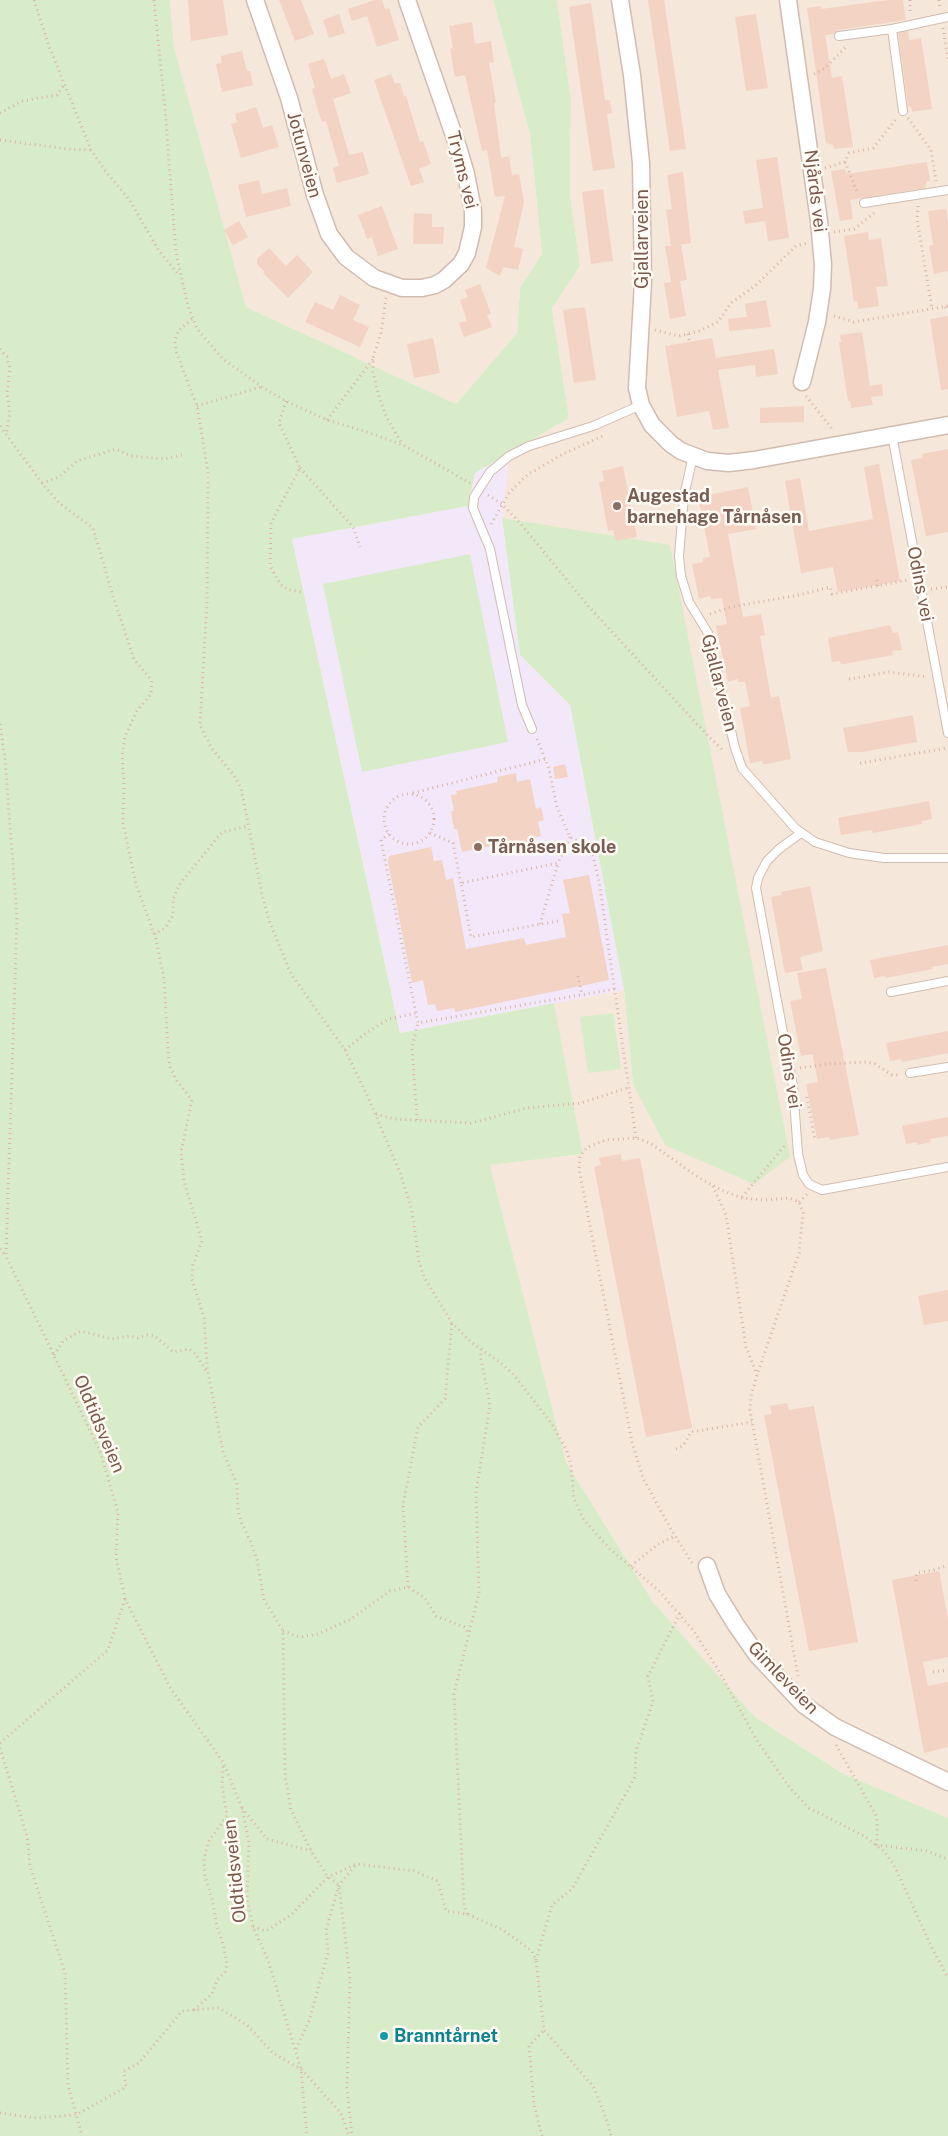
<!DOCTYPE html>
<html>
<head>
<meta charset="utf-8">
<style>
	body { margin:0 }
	canvas { display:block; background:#fdf5ec }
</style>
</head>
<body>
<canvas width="948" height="2136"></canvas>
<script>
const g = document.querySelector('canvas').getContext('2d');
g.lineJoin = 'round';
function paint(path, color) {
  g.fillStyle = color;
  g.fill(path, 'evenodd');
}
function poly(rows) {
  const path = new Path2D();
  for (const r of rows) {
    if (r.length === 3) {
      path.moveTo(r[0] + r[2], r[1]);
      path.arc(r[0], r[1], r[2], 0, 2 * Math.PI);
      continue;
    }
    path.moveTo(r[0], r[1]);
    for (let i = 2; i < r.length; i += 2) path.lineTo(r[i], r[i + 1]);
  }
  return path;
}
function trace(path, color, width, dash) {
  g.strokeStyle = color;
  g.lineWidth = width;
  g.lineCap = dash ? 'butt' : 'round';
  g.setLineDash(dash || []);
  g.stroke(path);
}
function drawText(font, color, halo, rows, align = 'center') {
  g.font = font + ' "Public Sans",sans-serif';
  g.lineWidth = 5;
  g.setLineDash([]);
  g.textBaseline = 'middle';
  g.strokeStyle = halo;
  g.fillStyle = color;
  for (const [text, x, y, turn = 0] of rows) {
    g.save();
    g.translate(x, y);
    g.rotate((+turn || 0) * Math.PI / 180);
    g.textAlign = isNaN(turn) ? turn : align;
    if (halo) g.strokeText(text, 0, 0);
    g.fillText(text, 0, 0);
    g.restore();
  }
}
paint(poly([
	[170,0,493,0,530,134,542,255,520,288,517,333,456,404,246,307,174,47],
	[557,0,948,0,948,1818,842,1773,755,1717,653,1602,566,1462,490,1165,583,1154,554,1003,624,990,633,1084,670,546,502,518,509,453,569,418,552,308,580,266,570,195,571,100]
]), '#f5e7da');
paint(poly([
	[509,453,502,518,520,655,570,705,624,990,400,1033,292,539,468,506,475,473]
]), '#f2e8fa');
paint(poly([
	[0,0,170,0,174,47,246,307,456,404,517,333,520,288,542,254,530,134,493,0,557,0,571,100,570,195,580,266,552,308,569,418,475,473,468,506,292,539,400,1033,554,1003,583,1154,490,1165,566,1462,653,1602,755,1717,842,1773,948,1818,948,2136,0,2136],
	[502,518,670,545,790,1157,754,1184,665,1145,633,1084,624,990,570,705,520,655],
	[470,554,508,742,362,772,323,584],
	[613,1013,621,1069,588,1073,580,1017]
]), '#d9ecc9');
paint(poly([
	[188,0,223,0,228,35,191,41],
	[279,0,301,0,314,34,295,41],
	[375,0,382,0,385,9,389,8,399,40,377,47,367,16,352,21,348,9],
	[648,0,664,0,686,149,670,151],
	[888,0,903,0,906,20,838,30,834,34,825,35,832,78,842,76,853,147,834,149,833,145,826,143,807,8,821,6,821,9],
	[591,3,605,100,610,100,612,113,607,114,615,168,593,171,569,7],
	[339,14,345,33,329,38,323,20],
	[756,14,768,88,746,91,735,17],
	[472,22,475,44,491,41,494,62,489,63,496,103,494,103,501,158,509,156,512,175,519,174,524,202,514,247,523,249,518,270,503,267,500,276,486,268,505,196,495,197,487,150,482,151,465,75,455,77,450,49,453,48,449,26],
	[908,31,909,40,921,38,932,109,912,112,911,107,908,106,898,33],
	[242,51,247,71,250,71,253,85,222,92,216,64,222,63,221,56],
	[324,59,331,79,344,74,351,93,333,99,349,155,363,152,369,174,337,183,333,168,339,166,326,121,322,122,317,107,312,89,315,88,308,64],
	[391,74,395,84,400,83,404,96,406,96,420,142,423,141,431,164,419,169,424,182,411,186,374,80],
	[256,107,263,128,272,125,279,147,241,158,231,124,237,122,235,114],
	[777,157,789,238,768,241,765,221,745,224,743,211,763,208,756,160],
	[927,162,930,181,927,181,925,188,850,200,853,219,840,221,831,171,845,169,846,174],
	[683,172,691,243,673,246,681,245,687,280,680,281,686,316,670,319,664,283,671,282,665,246,671,246,666,210,672,209,667,175],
	[259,180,262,194,287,188,291,206,246,217,238,185],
	[603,189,613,261,591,264,582,192],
	[382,206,398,249,378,256,372,237,367,239,358,215],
	[946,209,948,224,948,271,934,274,929,246,933,245,928,211],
	[414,213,432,214,432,227,444,227,443,244,413,244],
	[239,221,248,237,233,245,224,230],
	[868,232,869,240,881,238,888,286,876,287,879,306,858,309,857,301,854,302,853,295,844,236],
	[269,248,286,266,297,255,313,272,288,298,263,273,265,272,257,264,257,259],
	[480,284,491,314,487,315,492,327,464,337,459,323,467,321,460,300,468,297,465,290],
	[340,295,360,305,353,320,369,327,360,347,305,322,315,302,333,310],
	[766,300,771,327,729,331,728,319,747,317,745,304],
	[585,307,596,380,574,383,563,310],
	[948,316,948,389,941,390,930,319],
	[862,332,870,386,882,384,883,396,871,397,873,405,851,408,850,401,848,401,847,395,839,342,842,342,840,335],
	[433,338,440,373,414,378,407,344],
	[712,338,716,358,774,349,778,374,756,377,755,365,718,370,729,428,713,430,709,411,677,417,665,346],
	[804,406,804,422,760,423,760,408],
	[948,449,948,532,926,536,911,460,923,458,922,454],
	[879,464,900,581,838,592,833,567,801,573,785,481,800,478,809,531,873,519,864,467],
	[623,466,637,537,616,541,613,530,608,531,599,482,604,481,602,471],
	[748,487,756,529,728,534,743,617,761,614,765,635,760,636,771,698,779,696,791,759,767,764,763,764,762,761,750,763,740,708,750,706,745,682,738,682,738,679,728,682,716,626,727,624,722,598,713,599,711,599,710,596,699,599,692,564,703,562,703,558,710,557,699,501,711,498,710,495,713,494],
	[890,625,893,633,898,632,902,650,892,651,893,655,844,664,841,664,840,661,832,662,828,638],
	[913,715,917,742,862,752,848,752,843,728],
	[565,764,568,777,555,779,553,767],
	[516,773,517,782,530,779,536,809,541,807,544,820,538,822,541,836,527,839,528,842,501,847,501,844,462,852,457,829,454,829,451,811,454,811,451,795,457,794,456,791,498,782,497,777],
	[929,801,932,819,922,821,922,824,873,833,872,830,841,835,838,818],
	[431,847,434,861,442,860,446,880,453,878,466,949,524,938,526,945,566,937,562,914,570,913,563,880,589,875,609,980,455,1012,454,1008,437,1011,435,1004,428,1005,423,980,412,983,388,862,389,856],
	[810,886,823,951,800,957,803,970,785,973,771,897,782,895,781,892],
	[948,945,948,964,932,967,933,969,885,978,885,976,874,978,870,960],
	[826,968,859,1135,830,1140,829,1137,817,1139,806,1084,818,1082,813,1057,813,1054,801,1056,790,1001,802,999,797,973],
	[948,1031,948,1053,902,1062,901,1059,890,1061,886,1043],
	[948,1117,948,1136,930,1139,931,1142,917,1145,917,1142,906,1144,902,1126],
	[621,1154,622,1161,640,1158,692,1428,646,1437,594,1167,601,1165,599,1158],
	[948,1290,948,1321,924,1325,918,1296],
	[787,1403,789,1410,814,1406,858,1642,809,1651,764,1415,772,1414,770,1406],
	[939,1571,948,1618,948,1657,923,1662,928,1686,948,1682,948,1747,924,1753,892,1580]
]), '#f3d3c3');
const lane = poly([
	[892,29,903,111],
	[839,36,892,29,948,17],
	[864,203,948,190],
	[892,435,948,733],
	[693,456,684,496,679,556,681,576,689,602,708,633,735,748,742,768,795,828,815,842,849,853,884,858,948,858],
	[532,729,522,705,490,549,473,508,474,497,490,472,509,456,529,446,593,426,641,405],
	[801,833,779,849,767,861,758,878,756,888,793,1086,798,1154,803,1175,809,1184,822,1190,948,1167],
	[891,992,948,981],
	[910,1073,948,1067]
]);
const street = poly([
	[255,0,289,98,315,195,329,234,346,257,374,278,402,288,422,288,435,285,444,280,461,264,467,253,473,227,473,210,466,174,458,147,407,0],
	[620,0,632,75,641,163,643,282,637,388,641,405,652,425,671,444,681,451,707,461,729,463,754,460,948,425],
	[788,0,819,221,823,265,822,289,817,322,802,382],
	[707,1566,717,1594,736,1625,757,1655,804,1705,835,1727,948,1782]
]);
trace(lane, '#d1bcb0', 10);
trace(street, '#d1bcb0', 19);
trace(poly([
	[34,0,49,46,91,150,106,172,129,199,159,251,179,275],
	[154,0,165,108,176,253,188,306,197,329,223,359,262,387,286,401,327,420,364,431,403,445,470,483],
	[910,0,910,14],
	[939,0,940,9],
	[943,28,948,61],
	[814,74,825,68,847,46],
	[0,113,22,101,57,95,64,85],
	[908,118,931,150,936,181],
	[0,140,68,149,91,150],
	[845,162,858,194],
	[825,168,845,162,849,153,873,148,897,118],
	[918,206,917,219,932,309],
	[834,232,854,229,874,213],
	[386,298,381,333,373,358,373,372,379,397,387,418,402,444],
	[945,307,948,311],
	[834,316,854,322,948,306],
	[192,319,178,331,175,341,176,351,197,406,208,472,207,602,200,725,212,749,233,774,241,788,263,899,270,923,291,974,345,1050,368,1097,401,1175,412,1211,419,1261,424,1277,452,1323,471,1342,501,1363,513,1374,552,1424,567,1451,571,1465,574,1499,584,1520,610,1549,659,1591,693,1630,719,1671,756,1739,789,1787,809,1808,864,1836,885,1852,895,1867,932,1948,948,1978],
	[655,330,679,336,699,331,718,322,731,303,756,285,796,246,807,243],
	[688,334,690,343],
	[0,349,7,357,10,369,7,393,10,413,6,435],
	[806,396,833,430],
	[286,401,279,423,300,468,271,523,270,566,281,585,289,590,303,592],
	[197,406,261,387],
	[327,420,373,359],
	[0,426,42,483,59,503,93,528,112,593,134,659,152,681,151,694,136,712,125,737,122,756,124,782,123,823,136,884,156,939,164,979,168,1052,170,1067,177,1081,192,1100,181,1152,184,1181,202,1241,193,1265,192,1279,204,1318,207,1367,223,1452,237,1484,238,1510,242,1524,250,1540,257,1560,264,1600,283,1631,285,1775,291,1810,311,1851,328,1877,339,1885,350,1980,347,2088,352,2136],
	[300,468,353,527,360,547],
	[42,483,59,477,77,461,116,449,131,456,165,459,185,454],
	[488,495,502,504,521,524,589,607,710,738,724,751],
	[491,524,509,493,527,475,563,454,605,435],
	[877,580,878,586],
	[931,589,948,587],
	[710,614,731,607,799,595,830,587,832,594,909,580],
	[849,679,889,672,928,677],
	[0,724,5,759,17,919,6,1256,100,1451,118,1512,116,1557,125,1599,171,1689,223,1762,242,1808,249,1843,247,1897,253,1927,268,1960,301,2069,307,2136],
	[537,739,549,769,557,807,570,837,591,848,599,881,636,1138],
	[860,763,948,748],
	[413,793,546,759],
	[409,819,25],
	[430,833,453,843,461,883],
	[389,834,381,840,418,1023,615,989],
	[558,921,471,937,461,883,558,863,570,837],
	[540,924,558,863],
	[154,934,165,928,173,915,173,900,179,885,222,832,249,826],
	[578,976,582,994],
	[345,1050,366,1033,389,1019,416,1013],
	[800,1068,827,1064,866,1062,875,1064,892,1075,900,1075],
	[807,1097,815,1140],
	[376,1114,394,1119,471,1123,527,1108,581,1103,627,1088],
	[417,1120,412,1047,418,1023],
	[713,1186,726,1215,746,1347,757,1375],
	[742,1197,786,1144],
	[799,1202,807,1194],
	[0,1249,6,1256],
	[54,1355,64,1340,81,1331,111,1339,130,1336,138,1338,147,1335,155,1336,173,1352,189,1349,196,1354,207,1373],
	[676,1449,683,1446,691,1432,752,1422],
	[692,1563,672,1531,643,1478,632,1442,579,1169,580,1157,583,1152,588,1147,606,1140,636,1138,650,1143,698,1177,721,1190,742,1198,764,1200,789,1198,799,1202,803,1213,799,1253,757,1375,751,1396,750,1410,798,1676],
	[631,1566,658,1544,675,1536],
	[916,1581,917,1573,934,1570,948,1565],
	[408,1587,403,1505,418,1427,445,1399,452,1323],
	[283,1631,300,1637,318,1634,351,1619,390,1591,408,1587,425,1598,436,1616,464,1627,469,1633],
	[933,1672,948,1670],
	[0,1743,108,1650,125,1599],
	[836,1745,877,1817,877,1845,927,1851,948,1859],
	[0,1748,27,1836,30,1866,65,1973,68,2085,82,2136],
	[242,1808,267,1839,311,1851],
	[467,1914,464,1905,454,1694,479,1593,476,1492,490,1405,481,1359,481,1349],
	[253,1927,266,1931,291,1915,328,1877,356,1864,414,1871,438,1881,446,1911,467,1914,503,1930,532,1951,536,1961,544,2030,593,2086,606,2118,611,2136],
	[536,1960,552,1905,572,1889,635,1777,636,1751,653,1702,648,1676,680,1613],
	[194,2010,212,1994,217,1980,225,1972,227,1965,224,1947,217,1927,212,1898,205,1877,204,1861,208,1842,227,1816,222,1786,223,1765],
	[296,2049,309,2021,328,1953,326,1930,339,1885,355,1866],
	[0,2113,36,2118,76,2115,126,2087,124,2071,139,2063,182,2011,219,2008,247,2025,273,2053,301,2069,341,2113,349,2136],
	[542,2136,534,2105,529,2046,544,2030]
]), '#d9b6a5', 3, [1, 4]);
trace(lane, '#fff', 8);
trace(street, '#fff', 16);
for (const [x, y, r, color] of [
	[617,506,5,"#8d6e63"],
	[478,847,5,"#8d6e63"],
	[384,2036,5,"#0f9aa8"]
]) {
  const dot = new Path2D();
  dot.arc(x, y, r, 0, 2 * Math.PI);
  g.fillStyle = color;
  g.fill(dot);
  trace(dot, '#fffaf3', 2);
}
drawText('18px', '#7a5a4d', '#fffaf3', [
	["Jotunveien",304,155,75],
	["Tryms vei",462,170,76],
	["Njårds vei",815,191,83],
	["Gjallarveien",642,239,-90],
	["Odins vei",920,584,79],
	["Gjallarveien",719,683,76],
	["Odins vei",789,1071,81],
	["Oldtidsveien",99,1424,67],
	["Gimleveien",783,1678,46],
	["Oldtidsveien",235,1871,-96]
]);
drawText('bold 18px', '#785e54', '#fffaf3', [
	["Augestad",627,496],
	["barnehage Tårnåsen",627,517],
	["Tårnåsen skole",488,847]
], 'left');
drawText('bold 18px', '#0d838f', '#fffaf3', [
	["Branntårnet",394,2036]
], 'left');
</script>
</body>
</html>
